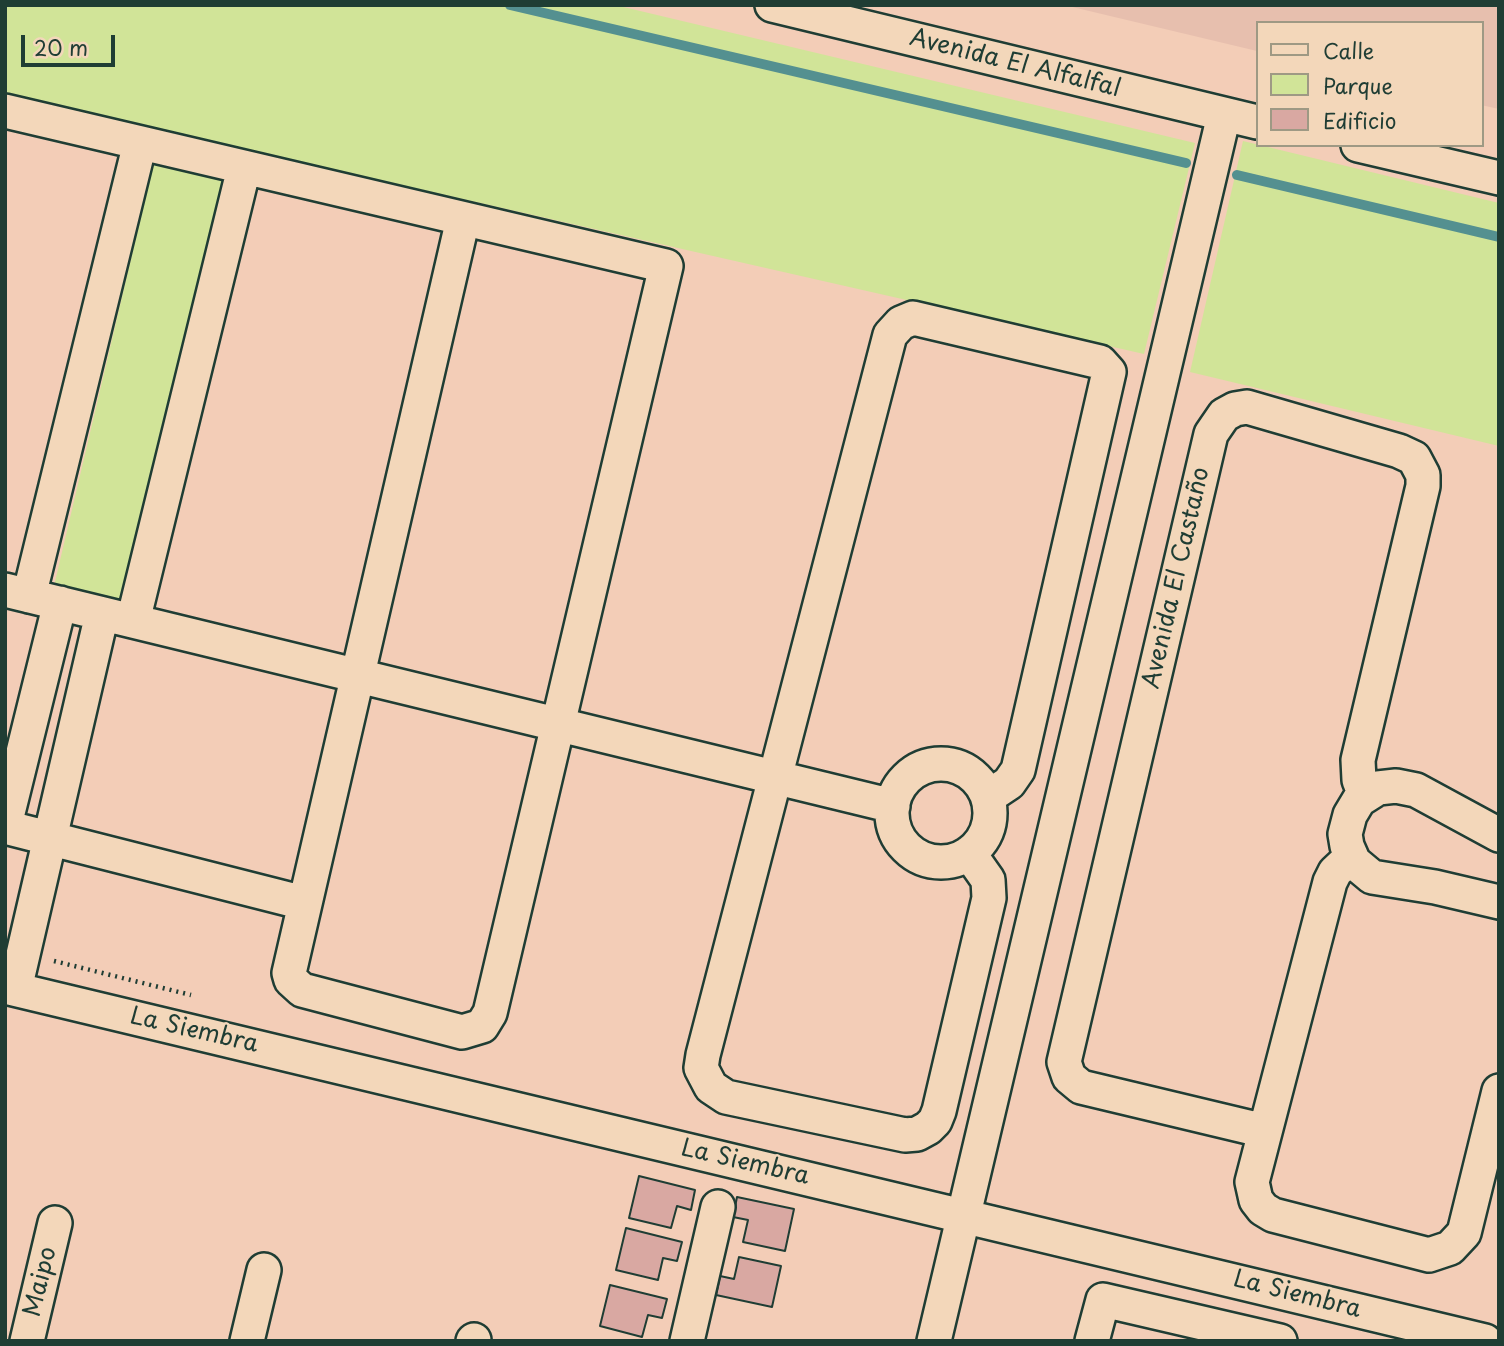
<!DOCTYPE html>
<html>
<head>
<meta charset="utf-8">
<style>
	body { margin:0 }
	#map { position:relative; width:1504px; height:1346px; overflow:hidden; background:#f3cdb7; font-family:"Playpen Sans",sans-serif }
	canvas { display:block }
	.frame { position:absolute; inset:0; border:7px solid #1f3d34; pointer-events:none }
	.legend { position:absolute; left:1256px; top:21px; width:228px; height:126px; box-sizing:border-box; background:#f3d7ba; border:2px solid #9e9984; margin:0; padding:9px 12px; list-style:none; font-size:21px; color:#1f3d34 }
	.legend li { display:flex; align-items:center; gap:14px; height:35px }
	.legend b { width:35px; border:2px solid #9e9984 }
	.scale { position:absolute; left:21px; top:35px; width:94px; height:32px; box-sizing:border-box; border:4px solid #1f3d34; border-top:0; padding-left:9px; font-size:21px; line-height:24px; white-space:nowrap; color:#1f3d34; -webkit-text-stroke:5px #f3d7ba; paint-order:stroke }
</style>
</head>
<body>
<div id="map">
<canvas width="1504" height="1346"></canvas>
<div class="frame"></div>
<ul class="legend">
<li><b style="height:9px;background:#f3d7ba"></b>Calle</li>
<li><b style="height:19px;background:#d1e498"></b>Parque</li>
<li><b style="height:19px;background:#d9a8a2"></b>Edificio</li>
</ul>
<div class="scale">20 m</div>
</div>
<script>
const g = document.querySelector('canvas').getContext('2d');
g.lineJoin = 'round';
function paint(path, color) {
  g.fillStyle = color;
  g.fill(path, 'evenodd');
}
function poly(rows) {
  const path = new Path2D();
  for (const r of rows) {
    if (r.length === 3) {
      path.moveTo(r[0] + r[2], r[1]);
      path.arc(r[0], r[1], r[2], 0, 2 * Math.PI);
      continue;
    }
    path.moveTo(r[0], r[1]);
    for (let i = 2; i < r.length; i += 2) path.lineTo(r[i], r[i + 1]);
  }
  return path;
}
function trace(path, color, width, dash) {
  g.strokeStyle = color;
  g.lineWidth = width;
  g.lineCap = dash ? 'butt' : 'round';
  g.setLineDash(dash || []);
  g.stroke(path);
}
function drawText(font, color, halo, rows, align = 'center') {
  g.font = font + ' "Playpen Sans",sans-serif';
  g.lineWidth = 5;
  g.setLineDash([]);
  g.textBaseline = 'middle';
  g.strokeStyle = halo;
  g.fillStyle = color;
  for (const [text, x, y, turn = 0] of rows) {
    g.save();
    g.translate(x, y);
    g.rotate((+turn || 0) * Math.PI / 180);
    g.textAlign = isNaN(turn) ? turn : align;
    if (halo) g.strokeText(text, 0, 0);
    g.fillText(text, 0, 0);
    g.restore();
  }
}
paint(poly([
	[1064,5,1499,5,1499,109,1481,105,1481,23,1257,23,1257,51]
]), '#e7bfae');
paint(poly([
	[5,5,615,5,1195,143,1144,354,5,95],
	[1243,141,1499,203,1499,446,1190,372],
	[153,165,223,180,121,602,54,586]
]), '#d1e498');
trace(poly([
	[510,5,1186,163],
	[1237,175,1499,237]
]), '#549090', 10);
const building = poly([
	[639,1176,695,1190,691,1210,677,1206,671,1228,629,1218,639,1176],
	[737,1197,794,1209,785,1251,743,1242,748,1220,733,1217,737,1197],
	[626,1228,682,1242,677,1261,663,1258,658,1280,616,1270,626,1228],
	[739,1257,781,1266,772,1307,716,1295,720,1276,734,1279,739,1257],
	[610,1285,667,1299,662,1318,648,1315,642,1337,600,1326,610,1285]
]);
paint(building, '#d9a8a2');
trace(building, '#1f3d34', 2);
const street = poly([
	[772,5,1257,122],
	[5,111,666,266,490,1013,482,1026,462,1032,302,990,291,980,289,973,463,219],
	[1358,145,1499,178],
	[5,590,893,806],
	[29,596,140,143],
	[133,621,244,168],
	[941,813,49],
	[5,825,60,603],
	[5,827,304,903],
	[1499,835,1416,790,1396,786,1378,788,1359,800,1350,815,1345,834,1347,846,1354,862,1372,877,1435,887,1499,902],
	[969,853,988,880,989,898,939,1111,935,1121,928,1128,917,1134,905,1135,726,1097,711,1087,701,1068,703,1055,890,335,901,323,913,318,1100,362,1109,372,1018,770,1009,783,988,797],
	[1351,857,1335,872,1330,882,1252,1182,1256,1200,1263,1209,1273,1215,1429,1255,1450,1248,1464,1233,1499,1091],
	[5,987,1485,1341],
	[15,989,102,614],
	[1265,1131,1081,1087,1069,1077,1064,1062,1211,434,1224,415,1235,409,1247,407,1399,451,1414,458,1423,475,1423,486,1358,760,1359,780,1365,795],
	[27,1341,55,1223],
	[247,1341,264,1270],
	[473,1341,474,1340],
	[687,1341,718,1207],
	[934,1341,1224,115],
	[1092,1341,1103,1300,1280,1341]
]);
trace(street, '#1f3d34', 38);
trace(poly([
	[54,961,191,995]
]), '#1f3d34', 4.5, [2, 5]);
trace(street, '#f3d7ba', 33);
drawText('24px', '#1f3d34', '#f3d7ba', [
	["Avenida El Alfalfal",1015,64,14],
	["Avenida El Castaño",1177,578,-77],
	["La Siembra",194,1031,13],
	["La Siembra",745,1163,13],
	["Maipo",41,1282,-76],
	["La Siembra",1297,1295,14]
]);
</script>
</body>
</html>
